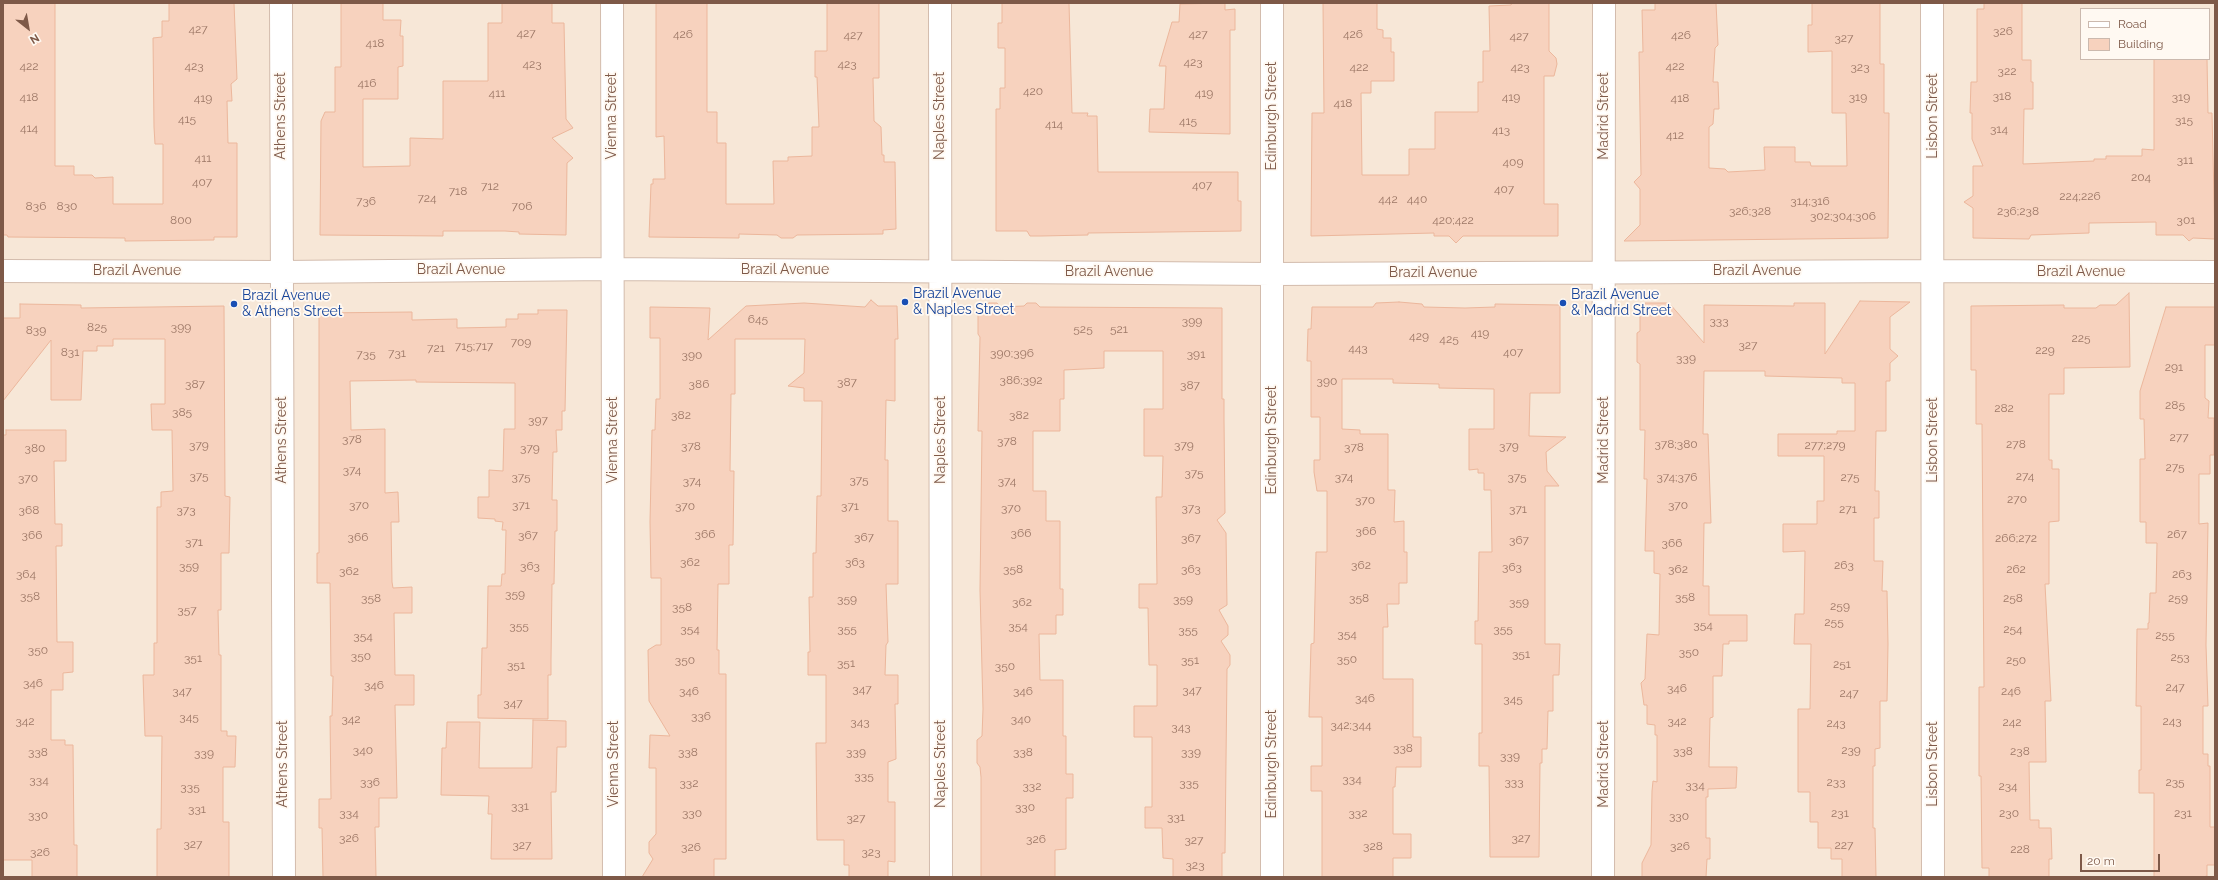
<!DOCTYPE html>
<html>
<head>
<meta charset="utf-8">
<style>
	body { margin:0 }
	#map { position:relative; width:2218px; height:880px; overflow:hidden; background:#fff6ea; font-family:Raleway,sans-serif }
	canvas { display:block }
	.frame { position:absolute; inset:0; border:4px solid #7e5948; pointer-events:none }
	.legend { position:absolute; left:2080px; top:8px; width:130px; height:52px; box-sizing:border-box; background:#fff9f2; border:1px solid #cbb9ae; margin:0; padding:5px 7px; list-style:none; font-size:12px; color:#7e5948 }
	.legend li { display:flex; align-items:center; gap:8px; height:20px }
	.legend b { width:20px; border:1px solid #cbb9ae }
	.north { position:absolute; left:8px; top:8px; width:40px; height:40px; -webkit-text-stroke:3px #fff9f2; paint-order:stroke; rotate:149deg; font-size:11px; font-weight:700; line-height:16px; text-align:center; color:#7e5948 }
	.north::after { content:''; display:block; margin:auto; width:14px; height:18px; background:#7e5948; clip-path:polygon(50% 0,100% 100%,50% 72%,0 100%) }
	.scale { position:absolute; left:2080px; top:854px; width:80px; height:18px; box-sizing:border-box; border:2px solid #7e5948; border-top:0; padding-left:5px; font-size:12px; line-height:14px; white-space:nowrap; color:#7e5948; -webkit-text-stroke:3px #fff9f2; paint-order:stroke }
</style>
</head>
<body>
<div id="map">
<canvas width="2218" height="880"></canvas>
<div class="frame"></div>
<ul class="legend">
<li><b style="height:5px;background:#fff"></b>Road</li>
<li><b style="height:11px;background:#f7d2be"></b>Building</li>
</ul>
<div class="north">N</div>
<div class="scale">20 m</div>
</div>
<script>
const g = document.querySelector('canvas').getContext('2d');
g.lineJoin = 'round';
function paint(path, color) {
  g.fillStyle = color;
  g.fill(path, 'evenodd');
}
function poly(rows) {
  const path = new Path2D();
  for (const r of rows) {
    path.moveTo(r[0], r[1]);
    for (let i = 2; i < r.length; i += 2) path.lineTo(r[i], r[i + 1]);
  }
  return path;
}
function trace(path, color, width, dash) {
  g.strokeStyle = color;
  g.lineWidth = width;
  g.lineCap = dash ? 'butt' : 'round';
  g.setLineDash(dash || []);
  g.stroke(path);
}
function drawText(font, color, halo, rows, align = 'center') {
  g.font = font + ' Raleway,sans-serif';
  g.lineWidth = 3.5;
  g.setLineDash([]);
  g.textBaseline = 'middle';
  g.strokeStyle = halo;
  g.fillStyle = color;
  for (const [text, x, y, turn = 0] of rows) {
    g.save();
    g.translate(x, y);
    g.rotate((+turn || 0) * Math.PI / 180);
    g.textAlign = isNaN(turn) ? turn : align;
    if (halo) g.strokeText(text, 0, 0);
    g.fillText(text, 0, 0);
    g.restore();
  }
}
paint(poly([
	[3,3,2215,3,2215,877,3,877],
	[2081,9,2209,9,2209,59,2081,59]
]), '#f7e7d7');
const building = poly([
	[3,3,55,3,55,166,74,166,74,175,92,175,95,178,113,177,113,204,163,204,163,144,155,144,154,127,153,38,162,37,162,21,169,21,169,3,234,3,237,79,231,84,232,101,227,101,228,143,237,143,237,237,214,237,214,240,125,241,125,238,8,237,7,235,3,235,3,3],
	[341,3,383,3,383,20,401,20,400,36,403,36,403,66,398,67,398,99,363,99,363,167,410,166,410,138,443,139,443,81,488,81,488,23,502,23,502,3,552,3,552,23,564,23,566,119,573,128,552,138,573,158,567,163,566,235,519,234,519,232,505,231,443,231,443,236,320,235,321,121,325,112,335,112,335,67,341,67,341,3],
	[656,3,707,3,707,112,717,112,717,143,726,143,726,204,774,204,773,161,788,161,788,157,812,156,812,127,819,127,817,77,815,77,815,51,827,51,827,3,879,3,879,78,873,78,874,121,881,127,882,155,884,155,884,162,895,162,896,229,883,230,883,234,797,235,793,238,781,238,777,235,739,234,739,238,649,237,651,184,653,184,653,179,665,179,664,136,656,137,656,3],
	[1002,3,1069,3,1072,113,1088,113,1087,116,1097,116,1098,172,1238,172,1238,201,1241,201,1241,231,1088,233,1088,235,1041,236,1030,236,1027,231,996,231,996,109,1000,109,1000,88,1005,88,1005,48,998,48,998,23,1002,23,1002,3],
	[1225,3,1225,10,1235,9,1235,30,1230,30,1230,134,1149,132,1150,109,1164,109,1166,66,1159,66,1172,22,1179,22,1180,4,1225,3],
	[1323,3,1377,3,1377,29,1383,30,1383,38,1391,38,1391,52,1394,52,1394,81,1371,81,1371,93,1361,93,1362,175,1409,175,1409,149,1435,149,1435,112,1478,112,1478,82,1483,82,1483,51,1490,51,1489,6,1511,5,1512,3,1549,3,1549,51,1556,58,1557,64,1554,76,1544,76,1544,204,1558,204,1558,236,1463,236,1456,243,1449,236,1434,236,1434,233,1311,236,1312,113,1324,113,1323,3],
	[1655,3,1716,3,1718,45,1715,48,1713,82,1718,82,1719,109,1714,109,1713,124,1709,127,1709,168,1725,169,1728,172,1765,170,1764,147,1795,147,1795,162,1810,162,1811,166,1847,166,1846,113,1832,113,1832,51,1808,52,1808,25,1812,25,1812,3,1880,3,1880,64,1884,64,1884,113,1889,113,1888,238,1624,241,1640,225,1640,189,1634,182,1641,175,1639,52,1643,52,1642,10,1655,10,1655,3],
	[1984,3,2022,3,2022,60,2031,60,2031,82,2033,82,2033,109,2024,109,2023,164,2094,161,2094,159,2106,159,2106,156,2142,156,2142,149,2154,150,2154,59,2207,59,2208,113,2212,113,2215,239,2193,238,2189,241,2183,235,2156,235,2156,222,2089,223,2089,233,2031,235,2029,239,1973,238,1973,208,1964,202,1973,196,1973,166,1983,166,1972,139,1972,113,1970,113,1971,82,1977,82,1977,9,1984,9,1984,3],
	[2129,293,2130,367,2064,368,2064,394,2049,394,2049,460,2052,460,2052,469,2059,469,2059,521,2049,522,2049,584,2045,584,2051,701,2045,701,2046,762,2029,762,2030,820,2039,820,2039,828,2051,828,2052,859,2049,859,2049,877,1989,877,1989,868,1982,868,1981,776,1979,776,1979,687,1984,687,1982,424,1976,424,1976,370,1971,370,1971,306,2064,305,2064,308,2096,308,2100,305,2116,305,2129,293],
	[871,300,878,306,897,306,898,339,895,339,895,401,886,400,885,460,888,460,888,521,898,521,898,584,886,584,888,642,886,645,885,675,898,675,898,704,895,704,896,759,888,762,888,802,895,802,895,862,888,861,888,877,849,877,849,865,844,865,844,840,817,840,816,743,826,743,826,675,808,675,808,652,810,652,809,597,813,597,813,553,816,553,817,496,821,496,822,401,804,401,804,388,788,386,804,373,805,339,735,339,735,394,731,394,730,471,734,471,733,545,729,545,729,584,718,584,717,650,719,650,719,674,726,674,726,859,714,859,714,877,642,877,653,859,649,853,649,842,656,834,656,768,649,768,650,735,670,736,649,701,648,650,656,645,661,645,661,578,651,578,650,522,652,430,655,430,656,399,660,399,660,338,650,338,650,307,710,308,708,340,746,306,804,303,865,307,871,300],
	[1860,301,1910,302,1890,317,1890,349,1898,356,1890,363,1890,381,1886,381,1886,431,1876,431,1875,491,1879,491,1879,518,1874,518,1874,561,1883,561,1882,591,1887,591,1888,644,1887,701,1880,701,1880,748,1875,749,1875,766,1873,766,1873,828,1875,828,1876,877,1842,877,1842,859,1831,859,1831,848,1818,848,1818,822,1810,822,1810,792,1798,792,1798,709,1810,709,1811,644,1794,644,1795,614,1804,614,1805,551,1783,552,1783,524,1817,524,1817,501,1824,501,1824,456,1778,456,1778,434,1837,434,1837,431,1855,431,1855,383,1842,383,1842,378,1765,376,1765,371,1704,371,1703,434,1708,434,1711,523,1704,523,1703,586,1709,586,1709,615,1747,615,1747,641,1729,641,1729,644,1723,644,1722,676,1713,676,1713,717,1710,718,1709,767,1737,767,1736,788,1708,789,1708,797,1706,797,1706,838,1710,838,1710,859,1707,859,1706,877,1642,877,1642,863,1651,845,1652,791,1653,781,1657,782,1657,735,1655,735,1655,725,1647,724,1647,705,1644,705,1641,683,1645,679,1647,634,1659,635,1660,574,1654,573,1654,551,1645,551,1647,479,1644,479,1645,430,1640,430,1640,364,1637,362,1637,333,1640,331,1640,306,1644,306,1645,303,1669,303,1704,343,1704,305,1794,306,1794,303,1825,303,1825,354,1860,301],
	[1399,302,1422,304,1424,307,1465,308,1495,307,1495,304,1560,305,1560,393,1530,393,1529,436,1566,437,1546,452,1547,471,1559,486,1545,486,1545,644,1560,644,1559,675,1553,675,1553,711,1548,711,1547,749,1542,749,1542,763,1540,763,1539,857,1490,857,1489,766,1479,766,1479,733,1482,733,1482,644,1475,644,1475,621,1478,621,1479,552,1492,552,1491,490,1484,490,1484,473,1478,473,1478,469,1469,470,1469,429,1494,429,1494,389,1439,388,1439,384,1393,383,1393,379,1342,379,1342,429,1360,430,1360,434,1388,434,1388,490,1395,490,1394,522,1404,521,1404,552,1407,552,1407,583,1399,583,1399,604,1387,604,1388,627,1383,627,1383,679,1413,679,1413,737,1421,737,1421,767,1396,767,1395,787,1393,787,1393,834,1411,834,1411,858,1393,858,1393,877,1322,877,1322,791,1311,791,1311,766,1322,766,1322,717,1309,717,1311,644,1314,643,1316,552,1327,552,1327,491,1317,491,1314,472,1314,460,1320,460,1320,417,1311,417,1311,361,1307,361,1308,329,1311,329,1312,307,1373,307,1376,303,1399,302],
	[989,303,997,303,1000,307,1024,306,1027,303,1036,303,1040,307,1222,308,1222,399,1224,399,1224,420,1225,513,1217,520,1226,533,1227,605,1219,610,1228,626,1228,635,1221,641,1230,655,1230,665,1227,669,1225,853,1222,853,1222,877,1173,877,1173,859,1163,858,1162,828,1145,828,1145,807,1152,807,1152,737,1134,737,1134,706,1157,706,1157,665,1149,665,1148,608,1139,608,1139,584,1157,584,1156,497,1162,497,1163,456,1144,456,1144,409,1163,409,1163,351,1104,351,1104,368,1064,370,1064,399,1060,399,1060,431,1033,431,1033,491,1046,491,1046,521,1060,521,1060,589,1063,589,1063,615,1056,615,1056,634,1039,634,1040,680,1063,680,1063,736,1066,736,1066,774,1073,774,1073,798,1066,798,1066,849,1055,850,1055,877,981,877,981,777,980,767,977,763,977,740,982,736,983,709,980,590,982,431,978,431,980,337,978,334,978,312,989,303],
	[20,304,81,305,81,308,224,306,225,496,230,497,229,553,221,553,221,610,218,610,219,655,221,655,221,731,227,731,227,736,236,736,235,767,223,767,223,822,229,822,229,877,157,877,157,829,161,829,162,736,145,736,143,675,154,675,154,643,157,643,157,507,161,507,161,492,173,491,172,430,152,430,151,404,165,404,165,339,113,339,113,346,97,346,97,351,83,351,81,400,51,400,51,340,3,401,3,318,20,318,20,304],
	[2166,307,2215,307,2215,345,2205,345,2205,398,2209,401,2208,418,2214,418,2214,455,2210,455,2210,474,2199,474,2199,524,2208,523,2206,645,2208,706,2203,706,2203,754,2208,754,2208,766,2210,766,2210,827,2215,827,2215,865,2207,865,2207,876,2203,877,2154,877,2154,793,2139,793,2139,770,2141,770,2141,706,2136,706,2137,629,2148,629,2148,623,2149,623,2150,593,2156,593,2157,543,2146,543,2146,522,2140,522,2140,459,2145,459,2144,419,2140,419,2140,391,2166,307],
	[538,310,567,310,565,411,562,411,562,430,556,430,557,452,553,452,552,500,557,500,557,531,555,531,554,584,552,584,551,659,551,675,548,675,548,719,478,718,478,695,481,695,482,648,487,648,488,586,501,586,502,574,505,574,506,530,502,530,503,522,495,521,495,519,478,518,478,497,489,497,489,470,503,471,504,429,515,429,515,383,416,382,416,380,350,381,351,430,385,429,385,493,398,492,399,522,391,522,392,582,393,588,412,587,412,613,394,613,395,675,414,675,414,705,395,705,397,798,379,798,379,827,375,827,376,877,323,877,322,828,319,828,319,799,331,799,330,716,332,716,333,676,331,676,330,583,317,583,317,553,319,553,319,313,412,312,412,320,457,319,457,328,506,327,506,319,518,319,518,314,538,314,538,310],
	[6,430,66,430,66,461,54,461,55,524,62,524,62,546,56,546,57,642,73,642,73,672,63,673,63,690,51,690,51,740,65,740,65,745,73,745,74,845,77,845,77,877,32,877,32,860,3,860,3,435,6,435,6,430],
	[533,720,566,721,566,747,557,747,556,792,551,792,552,859,491,859,492,814,488,814,489,796,441,795,442,748,446,748,447,722,480,722,479,768,532,768,533,720]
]);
paint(building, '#f7d2be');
trace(building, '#ecb79c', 1);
const street = poly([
	[281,3,284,877],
	[612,3,614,877],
	[940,3,941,877],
	[1932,3,1933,877],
	[3,271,281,272,612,269,1272,274,1933,271,2215,272],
	[1272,877,1272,3],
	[1603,877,1604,3]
]);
trace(street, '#d3bcad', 24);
trace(street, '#fff', 22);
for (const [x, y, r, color] of [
	[905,302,4,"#1a4fb4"],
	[1563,303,4,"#1a4fb4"],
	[234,304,4,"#1a4fb4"]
]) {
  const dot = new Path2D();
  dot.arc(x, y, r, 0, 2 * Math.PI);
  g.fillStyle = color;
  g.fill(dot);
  trace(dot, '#fff9f2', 1.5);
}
drawText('12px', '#9c7766', null, [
	["427",198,29],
	["326",2003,31],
	["427",526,33],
	["426",683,34],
	["427",1198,34],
	["426",1353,34],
	["427",853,35],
	["426",1681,35],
	["427",1519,36],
	["327",1844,38],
	["418",375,43],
	["423",1193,62],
	["423",532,64],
	["423",847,64],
	["422",29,66],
	["423",194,66],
	["422",1675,66],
	["422",1359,67],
	["423",1520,67],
	["323",1860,67],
	["322",2007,71],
	["416",367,83],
	["420",1033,91],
	["411",497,93],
	["419",1204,93],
	["318",2002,96],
	["418",29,97],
	["419",1511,97],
	["319",1858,97],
	["319",2181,97],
	["419",203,98],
	["418",1680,98],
	["418",1343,103],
	["415",187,119],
	["315",2184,120],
	["415",1188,121],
	["414",1054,124],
	["414",29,128],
	["314",1999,129],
	["413",1501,130],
	["412",1675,135],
	["411",203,158],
	["311",2185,160],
	["409",1513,162],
	["204",2141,177],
	["407",202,182],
	["407",1202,185],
	["712",490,186],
	["407",1504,189],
	["718",458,191],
	["224;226",2080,196],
	["724",427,198],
	["442",1388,199],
	["440",1417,199],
	["736",366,201],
	["314;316",1810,201],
	["836",36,206],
	["830",67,206],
	["706",522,206],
	["326;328",1750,211],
	["236;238",2018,211],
	["302;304;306",1843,216],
	["800",181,220],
	["420;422",1453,220],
	["301",2186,220],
	["645",758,319],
	["399",1192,321],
	["333",1719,321],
	["825",97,327],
	["399",181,327],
	["525",1083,329],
	["521",1119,329],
	["839",36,330],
	["419",1480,333],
	["429",1419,336],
	["225",2081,338],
	["425",1449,339],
	["709",521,342],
	["327",1748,345],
	["715;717",474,346],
	["721",436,348],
	["443",1358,348],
	["229",2045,350],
	["831",70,352],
	["407",1513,352],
	["731",397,353],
	["390;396",1012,353],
	["735",366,354],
	["391",1196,354],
	["390",692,355],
	["339",1686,358],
	["291",2174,367],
	["386;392",1021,380],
	["390",1327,381],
	["387",847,382],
	["387",195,384],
	["386",699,384],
	["387",1190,385],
	["285",2175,405],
	["282",2004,408],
	["385",182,412],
	["382",681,415],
	["382",1019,415],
	["397",538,420],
	["277",2179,437],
	["378",352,439],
	["378",1007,441],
	["378;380",1676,444],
	["278",2016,444],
	["379",199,445],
	["379",1184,445],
	["277;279",1825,445],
	["378",691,446],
	["379",1509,446],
	["378",1354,447],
	["380",35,448],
	["379",530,448],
	["275",2175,467],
	["374",352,470],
	["375",1194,473],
	["375",199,476],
	["274",2025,476],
	["375",521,477],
	["374",1344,477],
	["375",1517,477],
	["374;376",1677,477],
	["275",1850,477],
	["370",28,478],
	["375",859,480],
	["374",692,481],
	["374",1007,481],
	["270",2017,499],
	["370",1365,500],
	["370",359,505],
	["371",521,505],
	["370",1678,505],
	["370",685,506],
	["371",850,506],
	["370",1011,508],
	["373",1191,508],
	["371",1518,509],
	["271",1848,509],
	["368",29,510],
	["373",186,510],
	["366",1366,531],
	["366",1021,533],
	["366",705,534],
	["267",2177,534],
	["366",32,535],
	["367",528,535],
	["366",358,537],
	["367",864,537],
	["367",1191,538],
	["266;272",2016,538],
	["367",1519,540],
	["371",194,542],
	["366",1672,543],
	["362",690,562],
	["363",855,562],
	["362",1361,565],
	["263",1844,565],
	["359",189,566],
	["363",530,566],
	["363",1512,567],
	["358",1013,569],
	["363",1191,569],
	["362",1678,569],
	["262",2016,569],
	["362",349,571],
	["364",26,574],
	["263",2182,574],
	["359",515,594],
	["358",30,596],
	["358",1685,597],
	["358",371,598],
	["358",1359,598],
	["258",2013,598],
	["259",2178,598],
	["359",847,599],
	["359",1183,599],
	["362",1022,602],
	["359",1519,602],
	["259",1840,606],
	["358",682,607],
	["357",187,610],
	["255",1834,622],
	["354",1703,625],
	["355",519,626],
	["354",1018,626],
	["354",690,629],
	["355",847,629],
	["355",1503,629],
	["254",2013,629],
	["355",1188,630],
	["354",1347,634],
	["255",2165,635],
	["354",363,636],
	["350",38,650],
	["350",1689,652],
	["351",1521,654],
	["350",361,656],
	["253",2180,657],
	["351",193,658],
	["350",1347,659],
	["350",685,660],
	["351",1190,660],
	["250",2016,660],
	["351",846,663],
	["251",1842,664],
	["351",516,665],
	["350",1005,666],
	["346",33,683],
	["346",374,685],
	["247",2175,687],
	["346",1677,688],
	["347",862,689],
	["347",1192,690],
	["347",182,691],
	["346",689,691],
	["346",1023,691],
	["246",2011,691],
	["247",1849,693],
	["346",1365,698],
	["345",1513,699],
	["347",513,703],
	["336",701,716],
	["345",189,717],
	["342",351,719],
	["340",1021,719],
	["342",25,721],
	["342",1677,721],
	["243",2172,721],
	["343",860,722],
	["242",2012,722],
	["243",1836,723],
	["342;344",1351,725],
	["343",1181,727],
	["338",1403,748],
	["340",363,750],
	["239",1851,750],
	["338",1683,751],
	["238",2020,751],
	["338",38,752],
	["338",688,752],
	["339",856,752],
	["338",1023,752],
	["339",1191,752],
	["339",204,753],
	["339",1510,756],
	["335",864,776],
	["334",1352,779],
	["334",39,780],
	["336",370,782],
	["333",1514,782],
	["233",1836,782],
	["235",2175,782],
	["332",689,783],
	["335",1189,783],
	["334",1695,785],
	["332",1032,786],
	["234",2008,786],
	["335",190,787],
	["331",520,806],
	["330",1025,807],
	["331",197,809],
	["334",349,813],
	["330",692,813],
	["332",1358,813],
	["231",1840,813],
	["230",2009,813],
	["231",2183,813],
	["330",38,815],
	["330",1679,816],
	["331",1176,817],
	["327",856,818],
	["326",349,838],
	["327",1521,838],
	["326",1036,839],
	["327",1194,840],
	["327",193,844],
	["327",522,845],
	["227",1844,845],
	["328",1373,846],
	["326",1680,846],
	["326",691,847],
	["228",2020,849],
	["326",40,852],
	["323",871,852],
	["323",1195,865]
]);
drawText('14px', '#7e5948', '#fff9f2', [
	["Athens Street",281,116,-90],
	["Vienna Street",612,116,-90],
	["Naples Street",940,116,-90],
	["Edinburgh Street",1272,116,-90],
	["Madrid Street",1604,116,-90],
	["Lisbon Street",1933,116,-90],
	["Brazil Avenue",461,270],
	["Brazil Avenue",785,270],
	["Brazil Avenue",137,271],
	["Brazil Avenue",1757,271],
	["Brazil Avenue",1109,272],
	["Brazil Avenue",2081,272],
	["Brazil Avenue",1433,273],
	["Athens Street",282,440,-90],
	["Vienna Street",613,440,-90],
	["Naples Street",941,440,-90],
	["Edinburgh Street",1272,440,-90],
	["Madrid Street",1604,440,-90],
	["Lisbon Street",1933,440,-90],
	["Athens Street",283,764,-90],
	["Vienna Street",614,764,-90],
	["Naples Street",941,764,-90],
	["Edinburgh Street",1272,764,-90],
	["Madrid Street",1604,764,-90],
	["Lisbon Street",1933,764,-90]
]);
drawText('14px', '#164399', '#fff9f2', [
	["Brazil Avenue",913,294],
	["& Naples Street",913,310],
	["Brazil Avenue",1571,295],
	["& Madrid Street",1571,311],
	["Brazil Avenue",242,296],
	["& Athens Street",242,312]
], 'left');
</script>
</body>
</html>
